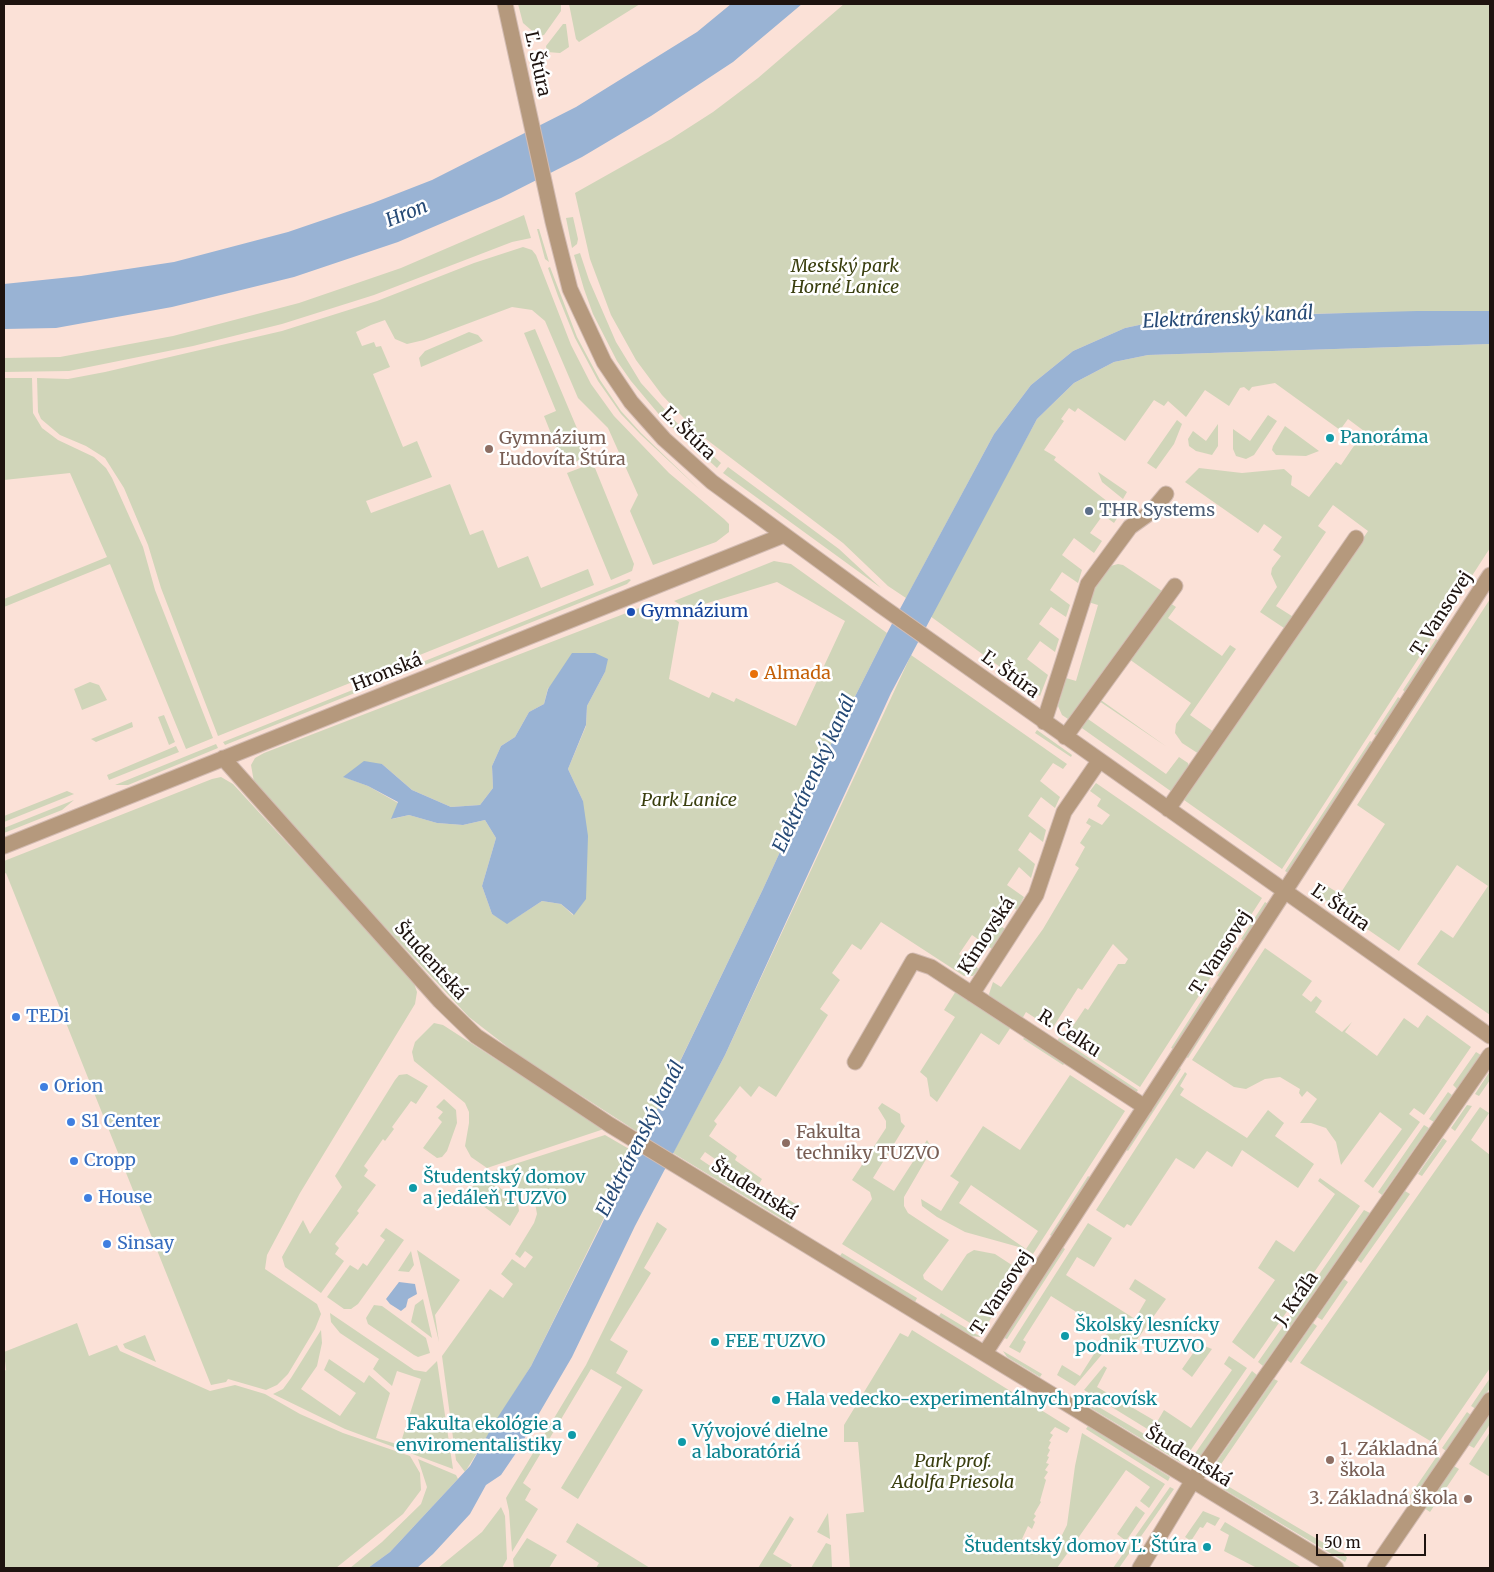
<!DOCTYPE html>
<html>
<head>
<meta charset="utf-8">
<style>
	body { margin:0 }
	#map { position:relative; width:1494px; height:1572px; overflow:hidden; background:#fbe1d7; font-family:Merriweather,serif }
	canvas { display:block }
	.frame { position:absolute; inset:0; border:5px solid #1e130f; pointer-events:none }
	.scale { position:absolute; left:1316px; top:1534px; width:110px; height:22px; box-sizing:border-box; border:2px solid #1e130f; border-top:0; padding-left:6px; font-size:15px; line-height:18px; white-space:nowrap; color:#1e130f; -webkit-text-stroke:4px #fff; paint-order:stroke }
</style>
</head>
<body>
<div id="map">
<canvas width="1494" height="1572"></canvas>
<div class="frame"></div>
<div class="scale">50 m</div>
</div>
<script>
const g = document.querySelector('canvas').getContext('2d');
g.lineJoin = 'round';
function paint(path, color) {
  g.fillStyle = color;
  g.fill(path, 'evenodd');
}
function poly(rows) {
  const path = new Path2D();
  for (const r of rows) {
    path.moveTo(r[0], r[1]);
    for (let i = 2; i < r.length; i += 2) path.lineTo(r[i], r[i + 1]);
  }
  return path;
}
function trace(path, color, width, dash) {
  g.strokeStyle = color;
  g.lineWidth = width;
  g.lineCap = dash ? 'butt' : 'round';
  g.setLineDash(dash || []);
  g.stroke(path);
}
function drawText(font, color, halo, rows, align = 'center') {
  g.font = font + ' Merriweather,serif';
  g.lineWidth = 5;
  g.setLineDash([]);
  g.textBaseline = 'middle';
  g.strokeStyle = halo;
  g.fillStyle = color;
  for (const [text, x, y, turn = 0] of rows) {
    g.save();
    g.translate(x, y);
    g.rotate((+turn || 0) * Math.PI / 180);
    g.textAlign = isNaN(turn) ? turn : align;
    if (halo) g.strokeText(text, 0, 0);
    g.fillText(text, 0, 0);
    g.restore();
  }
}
paint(poly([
	[518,4,561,4,561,11,544,35,538,36,523,23],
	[569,4,640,4,579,42,576,39],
	[844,4,1490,4,1490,311,1233,315,1172,318,1125,328,1073,351,1031,385,994,434,906,598,888,586,843,543,698,433,662,395,636,360,611,315,590,259,575,193,671,139,713,112,758,78],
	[563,24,566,24,569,47,560,53,547,52,546,46],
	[524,215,531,238,512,242,374,295,282,324,193,346,69,371,4,372,4,358,60,357,173,336,299,303,401,268],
	[573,217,578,239,577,244,572,248,566,218],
	[537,229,539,229,549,262,545,259],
	[523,247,532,250,536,255,571,345,591,384,614,416,669,473,724,519,729,524,729,532,716,542,653,565,630,511,638,495,608,428,578,398,545,321,532,310,512,307,424,340,407,344,395,339,385,320,371,325,356,332,362,346,374,342,376,347,381,346,390,367,373,374,403,447,417,441,432,477,366,501,371,513,450,484,470,535,483,530,498,568,528,556,541,588,588,569,594,585,218,736,161,588,148,545,124,488,105,458,86,446,60,435,41,419,38,412,37,378,68,379,105,372,282,331,377,301,474,263],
	[580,253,589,280,616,342,641,383,678,424,721,463,717,468,662,418,631,381,617,361,593,314,584,289,574,255],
	[550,267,577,337,600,380,621,411,641,433,700,490,640,434,621,414,598,381,575,338,558,296,548,268],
	[535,329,587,452,585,458,564,466,544,416,556,411,524,333],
	[469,332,478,335,483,341,421,367,419,358,425,351],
	[1490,344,1490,548,1282,869,1184,800,1368,531,1333,505,1318,526,1326,532,1276,606,1295,618,1287,630,1260,612,1277,587,1271,574,1272,568,1281,556,1273,550,1282,537,1264,524,1258,533,1185,482,1199,468,1242,473,1284,469,1292,476,1291,485,1309,497,1336,462,1341,465,1364,431,1348,419,1340,430,1275,383,1252,387,1249,391,1244,387,1240,388,1229,406,1205,390,1186,417,1168,401,1164,406,1154,400,1125,441,1078,408,1075,412,1069,408,1061,419,1064,421,1044,450,1056,457,1054,460,1121,512,1114,523,1103,515,1090,533,1102,541,1094,553,1074,538,1062,555,1082,570,1078,583,1062,572,1050,590,1070,605,1066,617,1051,607,1039,624,1059,639,1055,652,1040,641,1027,659,1048,675,1040,696,930,616,1037,419,1074,383,1114,362,1148,355],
	[4,378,32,378,33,413,42,428,58,440,94,457,106,468,112,478,143,547,155,590,213,738,186,749,110,564,4,607,4,599,107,557,70,473,4,480],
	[1268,415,1277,421,1254,455,1246,459,1236,456,1233,449,1233,429,1250,441],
	[1177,420,1182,424,1174,444,1156,469,1147,463],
	[1218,424,1218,446,1212,455,1196,451,1189,446,1188,439,1193,431,1206,441],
	[1285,426,1319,451,1306,456,1276,455,1272,450,1273,446],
	[588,465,595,468,634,564,632,571,611,580,567,473],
	[728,467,839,549,881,588,723,473],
	[1098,472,1127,492,1123,499,1102,482],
	[774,561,791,564,887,633,812,782,763,889,644,1136,518,1055,469,1017,286,821,254,782,251,765,255,758,264,753,647,605,656,606,679,622,669,679,709,698,712,692,734,702,736,698,796,726,845,621,777,582,688,609,674,601],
	[605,672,587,706,586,726,568,769,583,801,573,915,561,904,542,901,508,923,492,914,482,886,496,838,485,820,463,825,437,823,409,815,392,819,398,803,368,786,344,777,382,764,412,790,451,807,480,805,493,788,492,766,501,746,515,737,529,712,544,704,548,688],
	[1118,564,1123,565,1162,591,1071,719,1068,719,1062,715,1058,706,1066,678,1076,681,1098,605,1088,602,1090,594,1107,567],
	[629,579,631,580,627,584,225,745,223,742],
	[1490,599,1490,1015,1417,964,1441,930,1453,938,1488,886,1457,865,1399,951,1312,891,1319,881,1340,894,1385,824,1357,805],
	[1170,603,1176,607,1168,618,1189,633,1222,656,1230,645,1236,649,1190,715,1214,732,1199,754,1182,743,1175,733,1176,724,1191,703,1129,659],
	[1436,639,1439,641,1405,692,1403,690],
	[911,655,1067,764,1063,769,1053,763,1040,781,1060,797,1055,808,1041,797,1028,816,1046,830,1043,842,1030,832,1018,850,1035,864,1031,878,1019,867,1007,885,1024,897,1017,910,1007,904,995,922,1005,929,992,949,972,935,959,954,979,969,973,976,964,976,881,922,861,950,852,944,832,973,840,980,820,1009,828,1015,776,1097,759,1086,751,1097,740,1086,714,1121,717,1124,709,1136,737,1156,735,1160,762,1179,759,1184,786,1202,788,1199,800,1207,796,1215,705,1152,700,1159,792,1221,790,1224,673,1153,725,1055],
	[1437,668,1439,670,1391,744,1388,743],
	[90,682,99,685,107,700,82,710,74,689],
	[1398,697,1401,699,1377,736,1374,734],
	[1098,698,1167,747,1099,701,1088,719,1166,774,1179,757,1188,763,1189,767,1172,792,1079,726],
	[164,715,175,742,169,745,158,717],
	[132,722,133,727,96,742,91,739],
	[1037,730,1072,755,1071,757,1035,733],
	[1370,741,1372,742,1288,873,1285,871],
	[216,744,218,748,128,785,115,785],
	[176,746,179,752,109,780,107,775],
	[221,777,233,784,413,980,417,992,415,1004,300,1193,267,1255,265,1269,317,1304,321,1314,315,1329,288,1374,277,1385,266,1390,228,1379,226,1382,211,1385,6,873,4,874,4,861,212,779],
	[1096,783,1262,898,1140,1087,1065,1038,1085,1008,1088,1010,1118,964,1125,964,1128,959,1113,944,1082,990,1078,988,1052,1029,1026,1012,1022,1019,990,997,989,994,993,982,1001,987,1043,929,1079,868,1075,865,1085,847,1080,843,1091,826,1086,823,1089,818,1102,825,1110,815,1097,806,1101,799,1090,791],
	[67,791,74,794,4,822,4,816],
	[74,800,62,810,4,833,4,828],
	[1265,902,1268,904,1244,941,1241,939],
	[1236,947,1238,949,1220,977,1217,976],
	[1265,948,1312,981,1302,995,1311,1002,1316,996,1322,1001,1315,1012,1342,1032,1352,1022,1345,1032,1377,1056,1404,1018,1418,1028,1427,1015,1471,1047,1424,1115,1414,1108,1409,1114,1420,1122,1373,1188,1364,1181,1402,1129,1380,1112,1341,1165,1336,1142,1326,1128,1311,1123,1300,1123,1317,1099,1307,1091,1302,1097,1299,1093,1300,1089,1280,1077,1265,1079,1246,1089,1234,1087,1192,1060],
	[1210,987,1213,989,1174,1049,1171,1048],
	[956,991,1011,1027,999,1045,981,1033,937,1102,930,1096,927,1078,920,1072,955,1017,944,1010],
	[1224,996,1226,998,1188,1058,1185,1056],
	[434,1023,443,1025,604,1129,487,1168,471,1157,465,1146,469,1123,469,1112,465,1103,414,1061,412,1052,415,1042],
	[1025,1037,1065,1063,1063,1065,1023,1039],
	[1059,1038,1138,1090,1136,1093,1057,1041],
	[1476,1052,1481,1055,1457,1089,1453,1085],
	[1178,1067,1181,1069,1128,1151,1125,1149],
	[1490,1071,1490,1080,1479,1096,1475,1094],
	[1185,1072,1187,1074,1180,1086,1184,1089,1180,1095,1247,1138,1268,1110,1284,1123,1275,1136,1314,1164,1298,1188,1242,1150,1232,1167,1207,1151,1194,1169,1176,1158,1131,1226,1127,1224,1124,1228,1096,1210],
	[407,1074,428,1086,416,1104,411,1101,392,1127,394,1129,385,1141,383,1139,364,1166,368,1170,364,1176,376,1185,357,1211,359,1213,335,1244,339,1248,335,1254,344,1261,321,1293,285,1267,282,1257,303,1220,310,1234,342,1187,335,1176,395,1080,399,1075],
	[1070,1075,1125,1111,1033,1254,1026,1249,965,1232,937,1217,922,1206,921,1199,941,1211,959,1182,950,1176,952,1174,983,1126,1020,1150],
	[971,1185,1038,1231,1026,1249,959,1203],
	[1448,1092,1452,1095,1434,1122,1429,1119],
	[444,1099,456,1110,457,1123,447,1151,442,1157,437,1158,423,1148,442,1122,438,1118,443,1112,436,1107],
	[882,1103,900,1114,901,1122,905,1126,873,1178,894,1191,927,1140,932,1149,904,1197,904,1206,908,1213,949,1240,923,1275,924,1279,942,1291,967,1254,974,1250,995,1254,1021,1271,983,1331,842,1244,872,1199,870,1192,852,1180,886,1128,886,1121,878,1108],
	[1467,1105,1472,1106,1455,1131,1451,1128],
	[1480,1107,1489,1113,1471,1140,1490,1155,1490,1368,1437,1445,1300,1363],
	[1424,1125,1429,1128,1382,1195,1378,1192],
	[605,1135,636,1153,531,1366,465,1472,456,1460,442,1356,490,1289,503,1298,513,1284,501,1274,512,1259,525,1268,533,1257,525,1251,520,1258,515,1254,534,1223,537,1214,535,1203,527,1194,493,1171],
	[1443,1138,1447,1141,1422,1176,1418,1174],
	[1088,1176,1091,1178,1053,1237,1050,1235],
	[479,1178,499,1187,518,1203,519,1211,510,1226,467,1194],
	[1320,1178,1360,1206,1254,1359,1232,1342,1275,1280,1258,1268,1276,1240,1294,1252,1335,1194,1318,1181],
	[1405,1191,1410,1194,1361,1263,1357,1260],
	[1364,1210,1370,1213,1263,1366,1258,1362],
	[657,1222,667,1229,644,1268,651,1273,610,1340,628,1351,616,1373,643,1390,578,1499,561,1488,622,1387,591,1369,523,1483,531,1489,525,1500,538,1509,512,1552,509,1511,506,1498,586,1365],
	[1088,1223,1112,1238,1094,1267,1077,1257,1066,1275,1135,1319,1146,1300,1129,1289,1135,1279,1166,1299,1126,1355,1110,1349,1104,1352,1075,1386,1057,1375,1062,1365,1080,1376,1108,1332,1051,1296,1023,1340,1026,1342,1020,1353,1009,1347],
	[386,1228,404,1240,358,1304,351,1309,344,1309,327,1297,350,1265,358,1270,363,1263,367,1266,385,1240,380,1236],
	[1062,1247,1065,1249,1007,1339,1004,1338],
	[417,1250,460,1280,435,1315,439,1342],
	[411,1251,414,1265,409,1272,398,1271],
	[842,1253,917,1298,915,1302,840,1256],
	[1344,1279,1348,1282,1322,1320,1317,1317],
	[423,1299,432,1338,411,1322,415,1305],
	[374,1305,382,1306,426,1338,430,1353,418,1357,414,1355,368,1324,366,1318],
	[330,1313,414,1370,426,1372,437,1361,453,1469,345,1429,273,1394,283,1389,291,1378,321,1330,322,1343,317,1366,301,1389,340,1416,356,1393,324,1370,329,1359,364,1383,369,1375,390,1393,376,1438,400,1445,421,1379,397,1371,392,1386,373,1369,379,1359,340,1333,331,1322],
	[941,1313,981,1337,971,1336,939,1316],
	[77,1323,89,1356,117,1345,120,1351,210,1391,235,1385,265,1394,300,1414,343,1433,410,1456,420,1473,421,1490,403,1514,336,1568,4,1568,4,1371,6,1370,4,1352],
	[1313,1323,1317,1326,1291,1363,1287,1360],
	[912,1330,1070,1428,1067,1433,1055,1427,1050,1433,1053,1435,1049,1441,1051,1442,1048,1448,1050,1450,1047,1456,1049,1457,1046,1463,1049,1464,1045,1470,1048,1472,1044,1478,1046,1480,1040,1501,1041,1502,1034,1514,1036,1516,1033,1520,1035,1522,1032,1529,1028,1526,1022,1539,1050,1554,1061,1537,1067,1525,1075,1466,1082,1433,1165,1484,1149,1508,1140,1501,1150,1487,1126,1470,1057,1568,850,1568,846,1514,864,1512,858,1442,844,1442,844,1425,900,1333,908,1337],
	[145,1335,156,1362,125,1348,123,1344],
	[1202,1345,1212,1349,1192,1377,1182,1369,1196,1349],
	[1003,1351,1042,1374,1040,1377,1007,1357],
	[1229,1356,1247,1368,1188,1454,1084,1390,1104,1366,1107,1368,1097,1387,1157,1422,1164,1410,1191,1428,1232,1370,1224,1364],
	[1252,1371,1257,1375,1199,1458,1194,1455],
	[1490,1378,1490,1388,1476,1409,1471,1406],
	[1274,1379,1278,1381,1217,1470,1213,1467],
	[1082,1397,1183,1457,1180,1462,1079,1401],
	[1467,1412,1471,1415,1446,1451,1442,1448],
	[1490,1413,1490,1424,1474,1448,1468,1445],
	[1088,1426,1170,1477,1168,1481,1086,1429],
	[1490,1432,1490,1477,1469,1464],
	[1437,1456,1441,1459,1413,1500,1409,1497],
	[418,1459,456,1475,458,1479,390,1552,368,1568,350,1568,382,1542,421,1504,427,1487],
	[1454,1466,1459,1469,1430,1512,1424,1508],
	[1226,1485,1339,1552,1344,1553,1347,1558,1345,1562,1223,1489],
	[1170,1487,1174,1489,1119,1568,1113,1568],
	[1136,1506,1145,1513,1126,1541,1117,1534],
	[501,1507,505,1516,507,1559,502,1568,438,1568,482,1532],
	[1203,1511,1220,1518,1215,1526,1207,1522,1203,1528,1200,1527,1191,1541,1185,1537],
	[828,1513,830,1539,817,1532],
	[790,1516,794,1519,773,1554,792,1565,790,1568,758,1568],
	[1225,1522,1302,1568,1257,1568,1224,1551,1229,1535,1220,1530],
	[577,1523,650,1568,596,1568,599,1563,566,1542],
	[527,1538,557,1555,549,1568,514,1568,513,1559],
	[826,1543,831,1545,832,1568,811,1568]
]), '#d0d5b9');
paint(poly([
	[731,4,802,4,733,62,651,116,582,157,501,198,398,242,294,277,172,307,56,328,4,329,4,284,81,276,174,262,288,232,373,203,432,180,576,107,697,32],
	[1417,311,1490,311,1490,344,1148,355,1114,362,1074,383,1037,419,891,693,725,1055,635,1226,572,1357,516,1453,501,1475,486,1485,470,1514,433,1554,417,1568,368,1568,390,1552,470,1466,496,1420,531,1366,600,1228,763,889,812,782,887,633,994,434,1031,385,1073,351,1125,328,1172,318],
	[572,653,595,653,608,659,605,672,587,706,586,725,568,769,583,801,588,836,586,899,574,915,561,904,542,901,507,924,492,914,482,886,496,838,485,820,463,825,437,823,409,815,391,819,398,802,368,786,343,777,364,761,382,764,412,790,451,807,480,805,493,788,492,766,501,746,515,737,529,712,544,704,548,689],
	[399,1282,415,1284,417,1294,408,1299,406,1307,401,1311,390,1304,386,1299]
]), '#99b3d4');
const minor = poly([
	[505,4,553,222,570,289,604,362,631,402,664,439,712,482,880,605,1490,1036],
	[1044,722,1088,584,1130,527,1151,512,1166,494],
	[1065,737,1175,586],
	[223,758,440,1001,476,1036,610,1125,1336,1568],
	[1168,809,1356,538],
	[4,846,784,535],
	[972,994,1036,895,1064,812,1099,761],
	[855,1062,913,961,931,967,1145,1107],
	[985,1353,1490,575],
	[1140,1568,1192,1482,1490,1055],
	[1375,1568,1490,1400]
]);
trace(minor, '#d3bcb3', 17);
trace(minor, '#b5997d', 15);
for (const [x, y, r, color] of [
	[1330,438,5,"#0f9aa8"],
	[489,449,5,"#8d6e63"],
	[1089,511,5,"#5c6f8a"],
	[631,612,5,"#1a4fb4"],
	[754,674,5,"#e8710a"],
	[16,1017,5,"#3f7fe0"],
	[44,1087,5,"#3f7fe0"],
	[71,1122,5,"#3f7fe0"],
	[786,1143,5,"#8d6e63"],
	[74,1161,5,"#3f7fe0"],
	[413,1188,5,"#0f9aa8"],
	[88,1198,5,"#3f7fe0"],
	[107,1244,5,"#3f7fe0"],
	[1065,1336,5,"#0f9aa8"],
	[715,1342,5,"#0f9aa8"],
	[776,1400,5,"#0f9aa8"],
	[572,1435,5,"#0f9aa8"],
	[682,1442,5,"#0f9aa8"],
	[1330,1460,5,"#8d6e63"],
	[1468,1499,5,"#8d6e63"],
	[1207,1547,5,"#0f9aa8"]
]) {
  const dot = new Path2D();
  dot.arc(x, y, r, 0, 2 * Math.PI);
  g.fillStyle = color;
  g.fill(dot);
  trace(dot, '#fff', 2);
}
drawText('18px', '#1e130f', '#fff', [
	["Ľ. Štúra",537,64,78],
	["Ľ. Štúra",688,434,44],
	["T. Vansovej",1442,614,-57],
	["Hronská",387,673,-22],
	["Ľ. Štúra",1010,675,36],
	["Ľ. Štúra",1340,908,35],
	["Kimovská",987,936,-57],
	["T. Vansovej",1221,953,-57],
	["Študentská",430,961,48],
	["R. Čelku",1069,1034,33],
	["Študentská",754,1190,32],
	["T. Vansovej",1002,1293,-57],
	["J. Kráľa",1297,1299,-55],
	["Študentská",1188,1457,32]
]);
drawText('italic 18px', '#3a3f0f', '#fff', [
	["Mestský park",845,267],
	["Horné Lanice",845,288],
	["Park Lanice",689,801],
	["Park prof.",953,1462],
	["Adolfa Priesola",953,1483]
]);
drawText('18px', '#0d838f', '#fff', [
	["Panoráma",1340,438],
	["Študentský domov",423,1178],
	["a jedáleň TUZVO",423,1199],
	["Školský lesnícky",1075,1326],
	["podnik TUZVO",1075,1347],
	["FEE TUZVO",725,1342],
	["Hala vedecko-experimentálnych pracovísk",786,1400],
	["Fakulta ekológie a",562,1425,"right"],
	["enviromentalistiky",562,1446,"right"],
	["Vývojové dielne",692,1432],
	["a laboratóriá",692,1453],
	["Študentský domov Ľ. Štúra",1197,1547,"right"]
], 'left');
drawText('18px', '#785e54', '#fff', [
	["Gymnázium",499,439],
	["Ľudovíta Štúra",499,460],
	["Fakulta",796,1133],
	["techniky TUZVO",796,1154],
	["1. Základná",1340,1450],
	["škola",1340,1471],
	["3. Základná škola",1458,1499,"right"]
], 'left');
drawText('18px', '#4e5e75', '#fff', [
	["THR Systems",1099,511]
], 'left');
drawText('18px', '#164399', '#fff', [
	["Gymnázium",641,612]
], 'left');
drawText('18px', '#c56008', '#fff', [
	["Almada",764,674]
], 'left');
drawText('18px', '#366cbe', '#fff', [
	["TEDi",26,1017],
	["Orion",54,1087],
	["S1 Center",81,1122],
	["Cropp",84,1161],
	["House",98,1198],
	["Sinsay",117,1244]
], 'left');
drawText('italic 19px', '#264a76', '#fff', [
	["Hron",407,214,-22],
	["Elektrárenský kanál",1228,318,-3],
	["Elektrárenský kanál",815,774,-65],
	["Elektrárenský kanál",641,1139,-63]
]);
</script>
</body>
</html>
